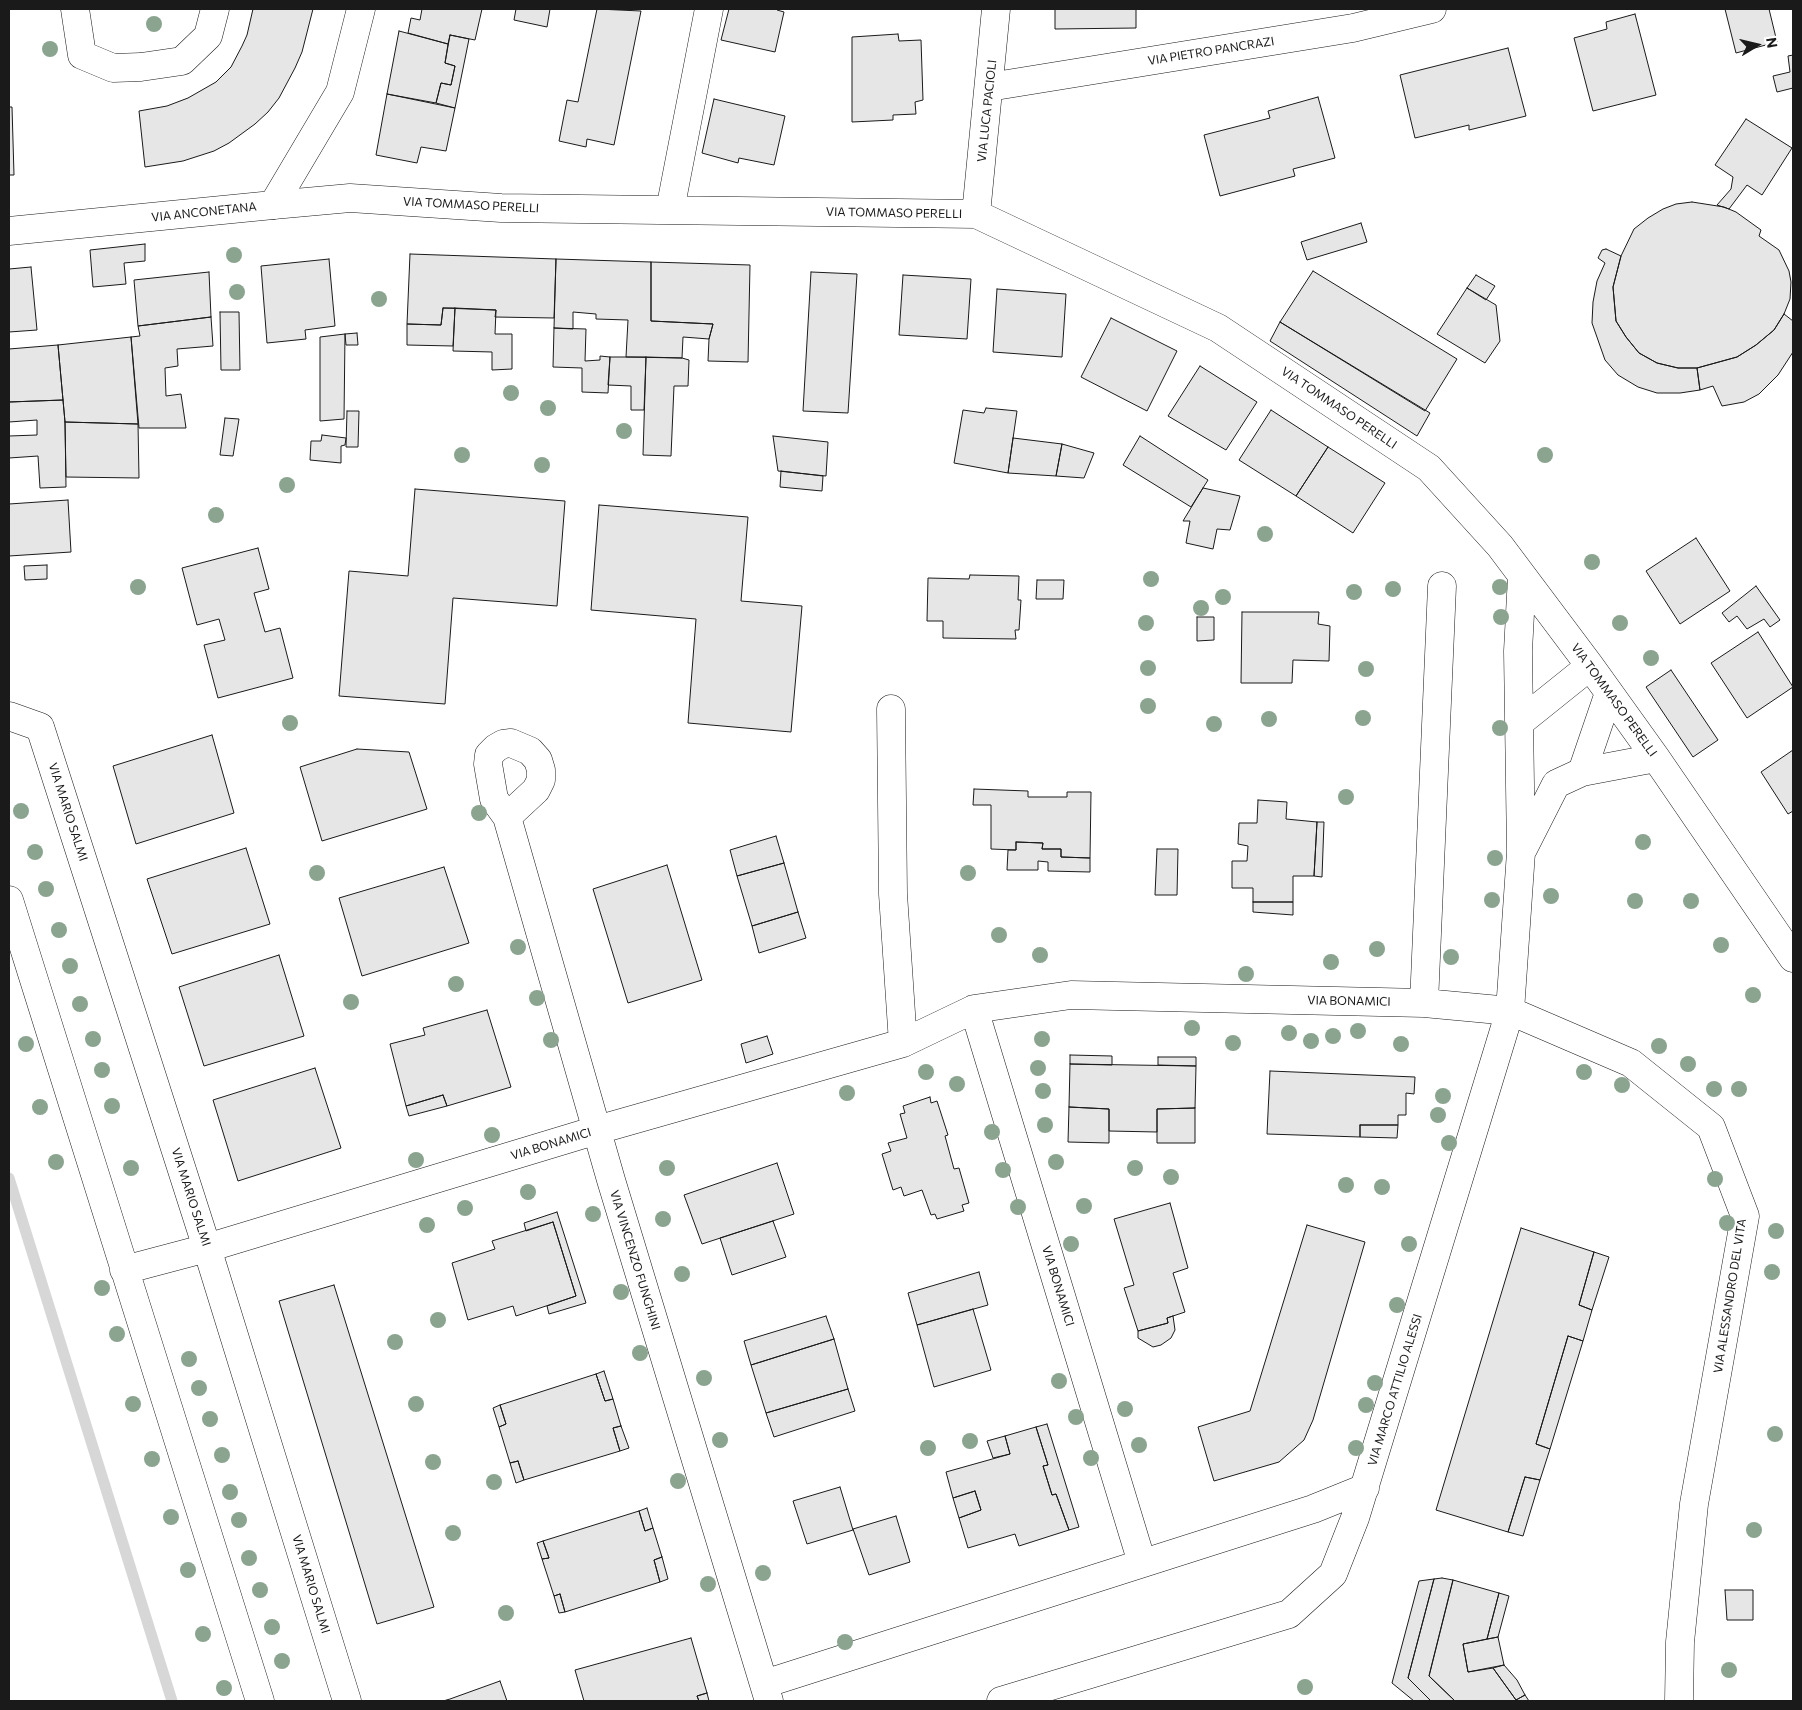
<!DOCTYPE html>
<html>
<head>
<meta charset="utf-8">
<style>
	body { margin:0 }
	#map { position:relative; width:1802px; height:1710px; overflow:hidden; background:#fff; font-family:Commissioner,sans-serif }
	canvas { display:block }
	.frame { position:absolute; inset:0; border:10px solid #1a1a1a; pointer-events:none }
	.north { position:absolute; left:1732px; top:20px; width:50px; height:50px; -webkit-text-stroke:4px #fff; paint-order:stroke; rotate:81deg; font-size:14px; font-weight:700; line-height:20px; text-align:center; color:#1a1a1a }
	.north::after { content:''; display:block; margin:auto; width:18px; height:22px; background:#1a1a1a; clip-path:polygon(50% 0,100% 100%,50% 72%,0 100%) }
</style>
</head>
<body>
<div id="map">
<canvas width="1802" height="1710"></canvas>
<div class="frame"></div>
<div class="north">N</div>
</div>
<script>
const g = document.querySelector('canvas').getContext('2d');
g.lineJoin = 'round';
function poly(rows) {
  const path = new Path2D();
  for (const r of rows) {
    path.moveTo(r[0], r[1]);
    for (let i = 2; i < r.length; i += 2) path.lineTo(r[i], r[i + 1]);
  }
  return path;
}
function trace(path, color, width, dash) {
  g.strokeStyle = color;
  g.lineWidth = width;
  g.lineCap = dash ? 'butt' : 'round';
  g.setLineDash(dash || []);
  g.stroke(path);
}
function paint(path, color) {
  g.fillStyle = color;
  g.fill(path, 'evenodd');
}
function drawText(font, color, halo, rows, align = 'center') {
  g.font = font + ' Commissioner,sans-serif';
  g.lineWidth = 4;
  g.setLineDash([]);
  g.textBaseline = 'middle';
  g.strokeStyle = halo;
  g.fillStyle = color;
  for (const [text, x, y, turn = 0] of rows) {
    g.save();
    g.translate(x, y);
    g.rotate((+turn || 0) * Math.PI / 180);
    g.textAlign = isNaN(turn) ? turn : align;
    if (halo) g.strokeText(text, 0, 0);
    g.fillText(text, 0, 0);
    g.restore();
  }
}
trace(poly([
	[9,1178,172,1701]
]), '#d7d7d7', 11);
const building = poly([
	[253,9,313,9,302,52,295,68,279,98,268,112,255,124,229,143,214,151,183,161,145,167,139,111,167,106,188,98,216,82,231,67,242,46,247,35,253,9],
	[422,9,482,9,475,40,450,35,448,44,408,33,411,18,420,20,422,9],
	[516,9,550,9,547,27,514,20,516,9],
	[597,9,641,11,614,145,587,139,586,147,559,141,567,100,578,102,597,9],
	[729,9,777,9,777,10,784,12,775,52,721,40,729,9],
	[1055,9,1136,9,1136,28,1055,29,1055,9],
	[1725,9,1769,9,1777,42,1736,53,1725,9],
	[1635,14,1656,95,1593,111,1574,38,1607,29,1606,22,1635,14],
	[399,31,448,44,445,63,455,66,451,85,441,83,436,103,387,94,399,31],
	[898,34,899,41,921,40,923,100,915,102,916,114,893,115,893,120,852,122,852,37,898,34],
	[450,35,469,39,455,108,436,103,441,83,451,85,455,66,445,63,450,35],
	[1508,48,1526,116,1469,130,1469,125,1415,138,1400,75,1508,48],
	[1793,55,1793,88,1777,92,1773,76,1790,72,1788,56,1793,55],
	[387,94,455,108,446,151,421,147,417,163,376,155,387,94],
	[1318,97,1335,158,1293,169,1295,176,1220,196,1204,135,1270,118,1268,111,1318,97],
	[714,99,785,116,774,165,739,158,738,163,702,153,714,99],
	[9,107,12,107,14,175,9,175,9,107],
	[1746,119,1792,148,1762,195,1747,185,1729,209,1717,205,1731,189,1733,177,1715,165,1746,119],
	[1692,202,1724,207,1736,212,1761,230,1759,236,1779,250,1789,271,1791,282,1790,299,1784,314,1774,330,1756,345,1737,357,1697,368,1678,368,1657,363,1639,353,1626,337,1616,321,1613,287,1621,256,1634,229,1648,218,1663,209,1676,204,1692,202],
	[1361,223,1367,242,1307,260,1301,242,1361,223],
	[145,244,145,261,124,263,126,284,93,287,90,250,145,244],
	[1606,249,1621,256,1613,287,1616,321,1626,337,1639,353,1657,363,1678,368,1697,368,1700,390,1680,393,1657,393,1638,387,1618,375,1605,360,1592,323,1593,302,1597,281,1605,263,1598,258,1602,250,1606,249],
	[410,254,556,259,554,318,495,317,496,310,443,308,441,325,407,324,410,254],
	[329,259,335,326,305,330,306,339,267,343,261,266,329,259],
	[556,259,651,262,651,321,713,324,709,339,683,337,682,358,626,357,628,320,596,319,596,314,573,312,573,329,554,328,556,259],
	[651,262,750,265,748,362,708,361,709,339,713,324,651,321,651,262],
	[31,267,37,330,9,332,9,269,31,267],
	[1313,271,1457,359,1425,411,1280,322,1313,271],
	[209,272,211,317,138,326,134,280,209,272],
	[811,272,857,274,848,413,803,411,811,272],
	[903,275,971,279,967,339,899,335,903,275],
	[1476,275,1495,286,1486,300,1467,288,1476,275],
	[1467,288,1496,305,1500,341,1485,363,1437,334,1467,288],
	[997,289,1066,294,1062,357,993,352,997,289],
	[443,308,455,308,453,346,407,345,407,324,441,325,443,308],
	[455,308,496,310,495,334,512,334,512,369,492,370,492,352,453,351,455,308],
	[220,312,239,312,240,370,221,370,220,312],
	[1784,314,1793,321,1793,352,1778,375,1759,394,1744,402,1722,406,1713,386,1700,390,1697,368,1737,357,1756,345,1774,330,1784,314],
	[211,317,213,346,177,349,178,366,165,368,166,396,181,394,186,428,139,428,131,337,140,336,138,326,211,317],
	[1111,318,1177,351,1147,411,1081,377,1111,318],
	[1280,322,1430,413,1417,436,1270,341,1280,322],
	[554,328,586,329,585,361,600,360,600,356,610,357,608,393,582,392,582,368,553,367,554,328],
	[357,333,358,345,346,345,345,334,357,333],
	[345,334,344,419,320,421,320,337,345,334],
	[131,337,138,424,65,422,58,345,131,337],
	[58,345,63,400,9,402,9,349,58,345],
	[610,357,646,357,644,410,631,410,631,386,608,385,610,357],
	[646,357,682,358,689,360,688,386,674,386,671,456,643,455,646,357],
	[1200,366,1257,402,1226,450,1168,416,1200,366],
	[63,400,65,422,66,487,40,488,38,456,9,458,9,436,37,435,37,420,9,422,9,402,63,400],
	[986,408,1017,411,1008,473,954,463,963,410,984,413,986,408],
	[1271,410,1328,447,1296,496,1239,460,1271,410],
	[347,411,359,411,358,447,346,447,347,411],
	[225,418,239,419,233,456,220,455,225,418],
	[65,422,138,424,139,478,66,477,65,422],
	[322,435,346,438,345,445,341,446,341,463,310,460,311,441,321,441,322,435],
	[773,436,828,442,826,476,778,471,773,436],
	[1140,436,1208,480,1191,507,1123,465,1140,436],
	[1013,438,1062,444,1056,476,1008,473,1013,438],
	[1062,444,1094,453,1084,478,1056,476,1062,444],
	[1328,447,1385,483,1353,533,1296,496,1328,447],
	[781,471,823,476,822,491,780,487,781,471],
	[1203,488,1240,496,1230,530,1217,529,1213,549,1186,543,1190,521,1183,521,1203,488],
	[415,489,565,501,557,606,453,598,445,704,339,696,349,571,408,576,415,489],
	[68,500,71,552,9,556,9,504,68,500],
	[599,505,748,517,741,601,802,606,791,732,688,723,696,619,591,610,599,505],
	[1696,538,1730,591,1680,624,1646,571,1696,538],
	[258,548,269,589,254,593,265,632,280,628,293,678,218,698,204,645,225,640,219,619,197,625,182,568,258,548],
	[47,565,47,579,25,580,24,566,47,565],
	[970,575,1019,576,1018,600,1021,600,1019,630,1015,630,1016,639,943,638,943,621,927,621,928,578,969,579,970,575],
	[1037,580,1064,580,1063,599,1036,599,1037,580],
	[1756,586,1780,620,1770,627,1764,619,1747,629,1737,616,1729,622,1722,613,1756,586],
	[1242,612,1319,612,1318,624,1330,626,1329,661,1293,660,1292,683,1241,683,1242,612],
	[1197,617,1214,617,1214,640,1197,641,1197,617],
	[1758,632,1793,687,1747,718,1711,663,1758,632],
	[1671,670,1718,740,1693,757,1646,687,1671,670],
	[212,735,234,813,136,844,113,766,212,735],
	[357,749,409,752,427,809,322,841,300,767,357,749],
	[1793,750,1793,811,1788,814,1761,772,1793,750],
	[974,789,1028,791,1028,797,1067,797,1067,792,1091,792,1090,858,1061,857,1061,849,1042,849,1043,843,1016,842,1016,850,991,849,991,805,973,805,974,789],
	[1258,800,1287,802,1286,819,1317,822,1314,876,1293,876,1293,902,1253,902,1253,888,1232,888,1232,861,1247,861,1248,846,1238,844,1239,823,1257,823,1258,800],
	[1317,822,1324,822,1322,877,1314,876,1317,822],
	[776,836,784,863,737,876,730,850,776,836],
	[1016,842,1043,843,1042,849,1061,849,1061,857,1090,858,1090,872,1048,871,1048,862,1038,861,1038,870,1007,870,1008,850,1016,850,1016,842],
	[246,848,270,924,172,954,147,879,246,848],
	[1157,849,1178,849,1177,895,1155,895,1157,849],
	[784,863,798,912,752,926,737,876,784,863],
	[667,865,702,980,628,1003,593,889,667,865],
	[444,867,469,943,362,976,339,898,444,867],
	[1253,902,1293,902,1293,915,1253,912,1253,902],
	[798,912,806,938,759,953,752,926,798,912],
	[279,955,304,1036,204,1066,179,987,279,955],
	[487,1010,511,1087,447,1106,443,1095,406,1106,390,1044,425,1035,423,1028,487,1010],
	[767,1036,773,1054,746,1063,741,1044,767,1036],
	[1070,1055,1112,1056,1112,1065,1070,1064,1070,1055],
	[1158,1057,1196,1057,1196,1066,1158,1065,1158,1057],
	[1070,1064,1196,1066,1195,1108,1157,1109,1157,1132,1109,1131,1109,1109,1069,1107,1070,1064],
	[315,1068,341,1148,238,1181,213,1100,315,1068],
	[1270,1071,1415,1077,1414,1094,1406,1093,1406,1115,1398,1115,1398,1125,1360,1125,1360,1137,1267,1134,1270,1071],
	[443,1095,447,1106,409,1116,406,1106,443,1095],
	[930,1097,931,1103,937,1101,948,1135,945,1136,954,1169,959,1168,969,1203,962,1205,964,1211,937,1219,935,1214,931,1215,922,1190,904,1196,901,1187,893,1190,882,1154,891,1151,888,1143,907,1138,900,1114,905,1113,903,1106,930,1097],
	[1069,1107,1109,1109,1109,1143,1068,1142,1069,1107],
	[1195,1108,1195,1143,1157,1143,1157,1109,1195,1108],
	[1360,1125,1398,1125,1397,1138,1360,1137,1360,1125],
	[777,1163,794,1214,702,1244,684,1195,777,1163],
	[1170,1203,1188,1268,1173,1273,1185,1312,1167,1318,1168,1323,1138,1331,1124,1288,1134,1285,1114,1219,1170,1203],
	[557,1212,586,1303,549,1314,547,1306,576,1296,553,1222,526,1231,524,1223,557,1212],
	[773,1221,786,1257,732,1275,720,1238,773,1221],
	[553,1222,576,1296,516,1316,513,1306,468,1320,452,1263,495,1249,492,1241,553,1222],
	[1307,1225,1365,1242,1313,1420,1304,1440,1279,1462,1214,1481,1198,1427,1250,1411,1307,1225],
	[1521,1228,1594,1252,1579,1305,1592,1310,1583,1341,1568,1336,1536,1444,1550,1449,1540,1480,1525,1477,1508,1532,1436,1510,1521,1228],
	[1594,1252,1609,1257,1592,1310,1579,1305,1594,1252],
	[979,1272,988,1305,917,1325,908,1293,979,1272],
	[334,1285,434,1607,377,1624,279,1301,334,1285],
	[973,1309,991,1370,934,1387,917,1325,973,1309],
	[826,1316,834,1339,751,1365,744,1341,826,1316],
	[1173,1316,1175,1330,1171,1338,1161,1345,1153,1347,1138,1338,1138,1331,1168,1323,1167,1318,1173,1316],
	[1568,1336,1583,1341,1550,1449,1536,1444,1568,1336],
	[834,1339,848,1389,766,1413,751,1365,834,1339],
	[604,1371,613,1399,605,1401,596,1374,604,1371],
	[596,1374,605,1401,613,1399,621,1426,613,1428,620,1451,524,1480,518,1461,510,1463,499,1427,506,1424,500,1405,596,1374],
	[848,1389,855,1411,774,1437,766,1413,848,1389],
	[500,1405,506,1424,499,1427,493,1408,500,1405],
	[1047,1424,1079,1527,1069,1530,1056,1494,1052,1495,1043,1466,1048,1465,1036,1427,1047,1424],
	[621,1426,629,1448,620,1451,613,1428,621,1426],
	[1036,1427,1048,1465,1043,1466,1052,1495,1056,1494,1069,1530,1019,1546,1015,1534,968,1548,959,1518,981,1510,975,1491,953,1498,946,1472,1010,1454,1005,1436,1036,1427],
	[1005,1436,1010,1454,993,1458,987,1441,1005,1436],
	[518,1461,524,1480,516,1483,510,1463,518,1461],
	[1525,1477,1540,1480,1523,1536,1508,1532,1525,1477],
	[840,1487,853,1530,807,1544,793,1501,840,1487],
	[975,1491,981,1510,959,1518,953,1498,975,1491],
	[647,1508,653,1528,645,1531,639,1511,647,1508],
	[639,1511,645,1531,653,1528,662,1557,654,1560,660,1582,565,1612,560,1594,554,1596,542,1559,549,1558,543,1541,639,1511],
	[896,1516,910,1562,869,1575,853,1529,896,1516],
	[543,1541,549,1558,542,1559,537,1543,543,1541],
	[662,1557,668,1579,660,1582,654,1560,662,1557],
	[1442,1578,1453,1580,1429,1676,1455,1701,1431,1701,1408,1678,1434,1579,1442,1578],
	[1434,1579,1408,1678,1431,1701,1414,1701,1392,1683,1419,1581,1434,1579],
	[1453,1580,1499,1593,1487,1639,1463,1644,1468,1672,1493,1668,1516,1700,1514,1701,1455,1701,1429,1676,1453,1580],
	[1725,1590,1753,1590,1753,1620,1727,1620,1725,1590],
	[1499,1593,1509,1596,1498,1637,1487,1639,1499,1593],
	[560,1594,565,1612,559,1613,554,1596,560,1594],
	[1498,1637,1504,1665,1468,1672,1463,1644,1498,1637],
	[691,1638,707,1693,697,1696,699,1701,584,1701,575,1670,691,1638],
	[1504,1665,1517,1680,1525,1695,1516,1700,1493,1668,1504,1665],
	[500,1681,507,1701,443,1701,450,1699,500,1681],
	[707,1693,709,1701,699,1701,697,1696,707,1693],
	[1525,1695,1529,1701,1517,1701,1516,1700,1525,1695]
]);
paint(building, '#e6e6e6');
trace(building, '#1a1a1a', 1);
const minor = poly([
	[75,9,82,55,113,68,141,67,182,61,208,36,215,9],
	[989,87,1353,28,1432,9],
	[273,205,350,198,501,208,976,214,1218,328,1429,468,1500,546,1590,666,1656,758,1793,958],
	[670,210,709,9],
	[976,214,996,9],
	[891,709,893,894,903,1043],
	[9,716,40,727,207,1248,347,1701],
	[1519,723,1590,666],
	[1582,772,1609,693],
	[507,817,536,790,541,780,541,770,538,760,530,751,511,743,503,744,496,748,489,755,488,764,494,799,507,817,611,1180,769,1701],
	[1523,849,1556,784,1582,772,1656,758],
	[9,900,260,1701],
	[1424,1003,1442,586],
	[974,1009,1142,1563],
	[124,1270,207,1248,597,1130,903,1043,974,1009,1071,995,1424,1003,1510,1011,1631,1063,1711,1127,1745,1216,1694,1504,1680,1642,1679,1701],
	[764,1684,1313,1509,1365,1488],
	[1001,1701,1289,1614,1333,1574,1355,1518,1510,1011,1521,852,1518,651,1522,576]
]);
const major = poly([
	[9,231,273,205,340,92,361,9]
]);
trace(minor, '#1a1a1a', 29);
trace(major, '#1a1a1a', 29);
trace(minor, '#fff', 28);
trace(major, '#fff', 28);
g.fillStyle = '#8aa48f';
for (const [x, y] of [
	[154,24],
	[50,49],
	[234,255],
	[237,292],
	[379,299],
	[511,393],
	[548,408],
	[624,431],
	[462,455],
	[1545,455],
	[542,465],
	[287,485],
	[216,515],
	[1265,534],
	[1592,562],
	[1151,579],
	[138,587],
	[1500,587],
	[1393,589],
	[1354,592],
	[1223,597],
	[1201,608],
	[1501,617],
	[1146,623],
	[1620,623],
	[1651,658],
	[1148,668],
	[1366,669],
	[1148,706],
	[1363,718],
	[1269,719],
	[290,723],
	[1214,724],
	[1500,728],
	[1346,797],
	[21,811],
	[479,813],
	[1643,842],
	[35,852],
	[1495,858],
	[317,873],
	[968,873],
	[46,889],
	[1551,896],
	[1492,900],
	[1635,901],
	[1691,901],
	[59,930],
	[999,935],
	[1721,945],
	[518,947],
	[1377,949],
	[1040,955],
	[1451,957],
	[1331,962],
	[70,966],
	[1246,974],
	[456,984],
	[1753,995],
	[537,998],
	[351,1002],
	[80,1004],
	[1192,1028],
	[1358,1031],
	[1289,1033],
	[1333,1036],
	[93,1039],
	[1042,1039],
	[551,1040],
	[1311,1041],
	[1233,1043],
	[26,1044],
	[1401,1044],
	[1659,1046],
	[1688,1064],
	[1038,1068],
	[102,1070],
	[926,1072],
	[1584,1072],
	[957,1084],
	[1622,1085],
	[1714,1089],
	[1739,1089],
	[1043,1091],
	[847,1093],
	[1443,1096],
	[112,1106],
	[40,1107],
	[1438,1115],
	[1045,1125],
	[992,1132],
	[492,1135],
	[1449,1143],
	[416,1160],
	[56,1162],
	[1056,1162],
	[131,1168],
	[667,1168],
	[1135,1168],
	[1003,1170],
	[1171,1177],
	[1715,1179],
	[1346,1185],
	[1382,1187],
	[528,1192],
	[1084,1206],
	[1018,1207],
	[465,1208],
	[593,1214],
	[663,1219],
	[1727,1223],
	[427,1225],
	[1776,1231],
	[1071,1244],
	[1409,1244],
	[1772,1272],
	[682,1274],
	[102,1288],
	[621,1292],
	[1397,1305],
	[438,1320],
	[117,1334],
	[395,1342],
	[640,1353],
	[189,1359],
	[704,1378],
	[1059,1381],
	[1375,1383],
	[199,1388],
	[133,1404],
	[416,1404],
	[1366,1405],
	[1125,1409],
	[1076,1417],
	[210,1419],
	[1775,1434],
	[720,1440],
	[970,1441],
	[1139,1445],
	[928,1448],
	[1356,1448],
	[222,1455],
	[1091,1458],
	[152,1459],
	[433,1462],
	[678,1481],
	[494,1482],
	[230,1492],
	[171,1517],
	[239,1520],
	[1754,1530],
	[453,1533],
	[249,1558],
	[188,1570],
	[763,1573],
	[708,1584],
	[260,1590],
	[506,1613],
	[272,1627],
	[203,1634],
	[845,1642],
	[282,1661],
	[1729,1670],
	[1305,1687],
	[224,1688]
]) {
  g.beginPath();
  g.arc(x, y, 8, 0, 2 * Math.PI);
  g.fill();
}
drawText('12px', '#1a1a1a', '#fff', [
	["VIA PIETRO PANCRAZI",1211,51,-9],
	["VIA LUCA PACIOLI",987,111,-84],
	["VIA TOMMASO PERELLI",471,205,3],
	["VIA ANCONETANA",204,212,-6],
	["VIA TOMMASO PERELLI",894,213,1],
	["VIA TOMMASO PERELLI",1339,408,34],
	["VIA TOMMASO PERELLI",1614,700,54],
	["VIA MARIO SALMI",68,812,72],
	["VIA BONAMICI",1349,1001,1],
	["VIA BONAMICI",551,1144,-17],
	["VIA MARIO SALMI",191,1197,72],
	["VIA VINCENZO FUNGHINI",635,1260,73],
	["VIA BONAMICI",1058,1286,73],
	["VIA ALESSANDRO DEL VITA",1730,1296,-81],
	["VIA MARCO ATTILIO ALESSI",1395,1390,-73],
	["VIA MARIO SALMI",311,1584,73]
]);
</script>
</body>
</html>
